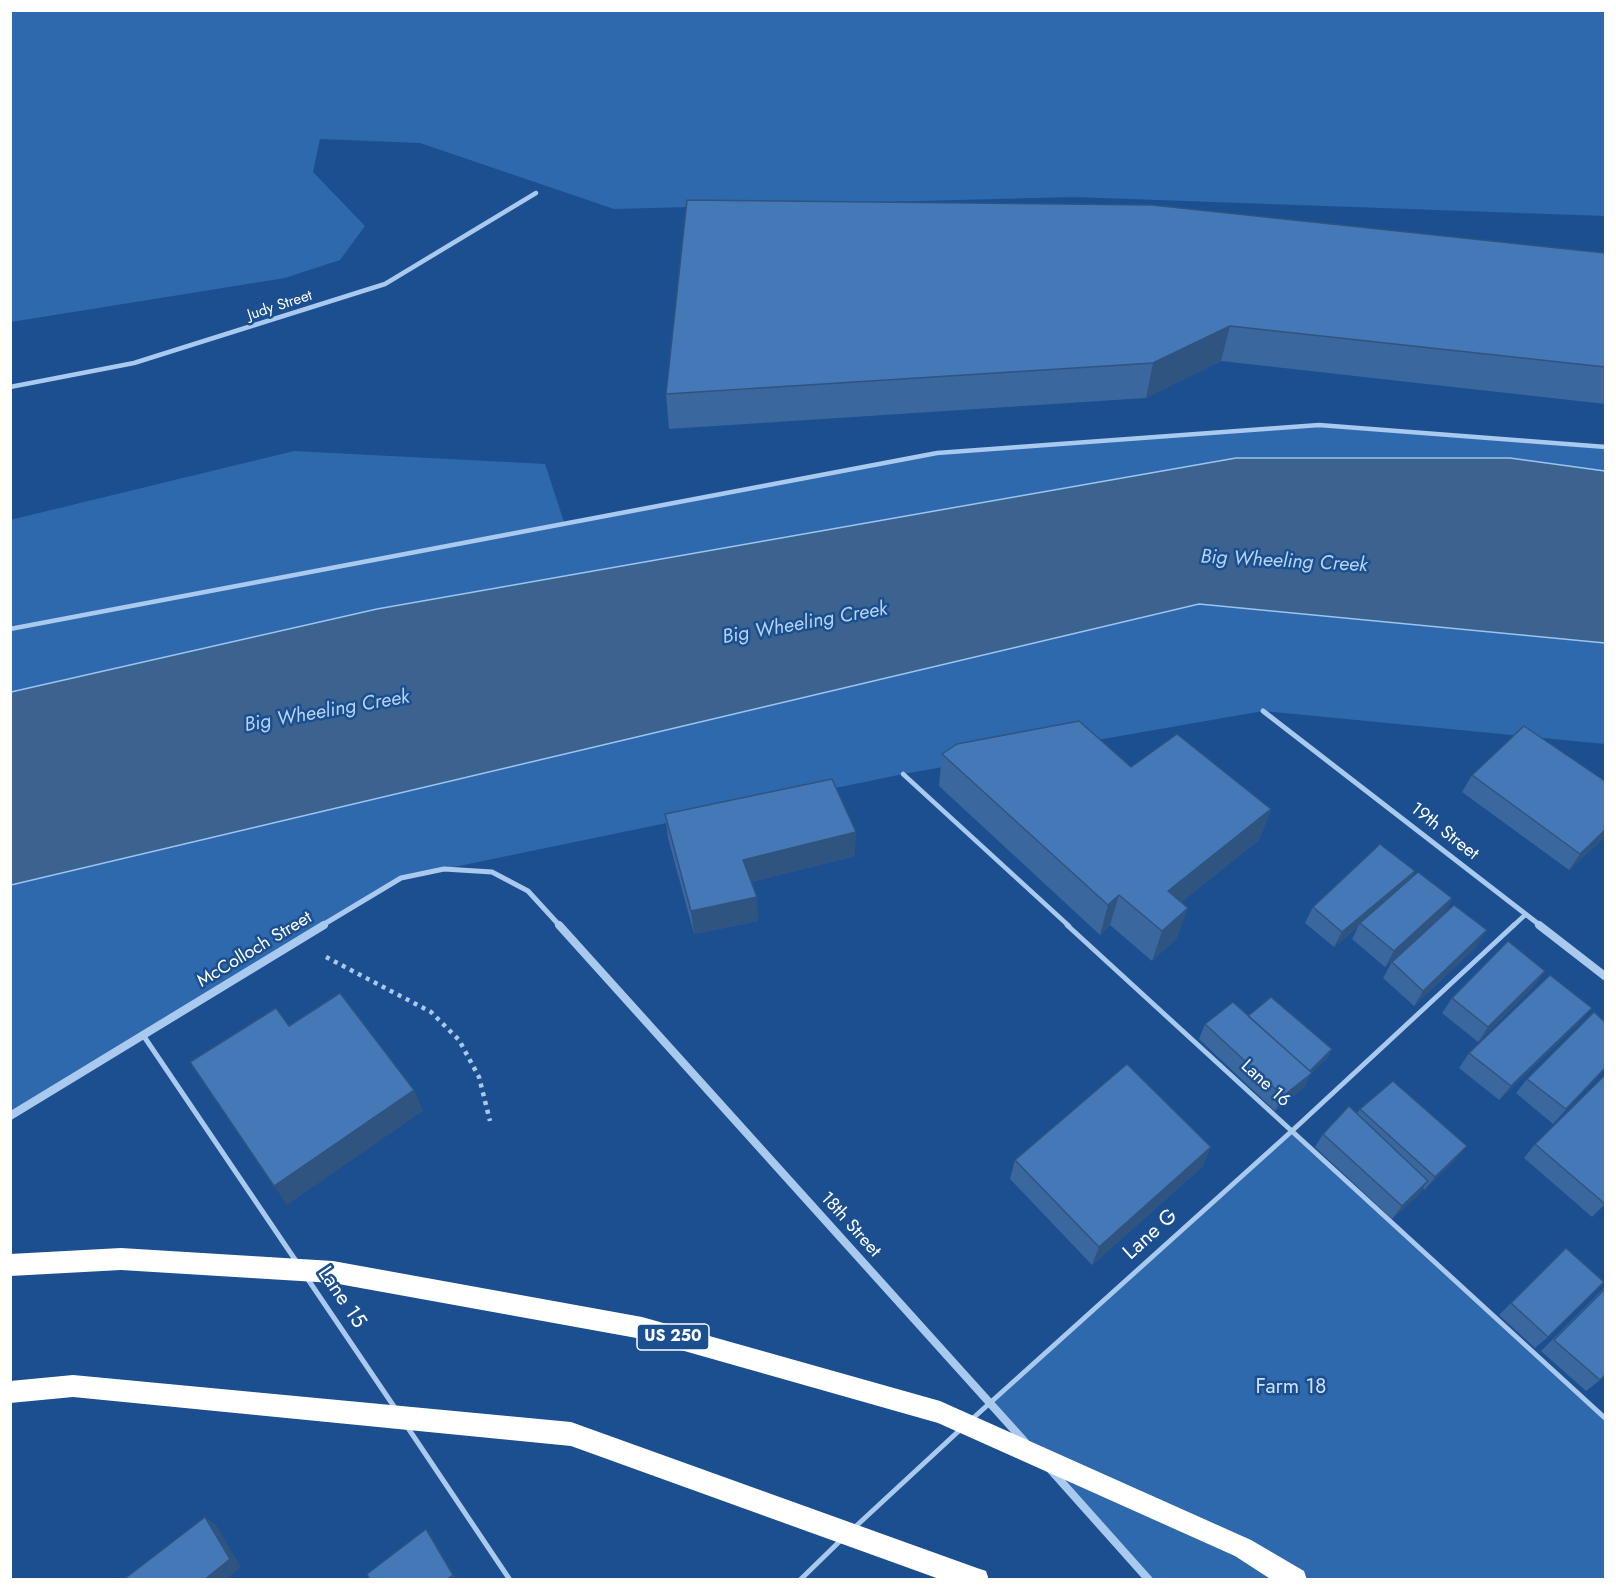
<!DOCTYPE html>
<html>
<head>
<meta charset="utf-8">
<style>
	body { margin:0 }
	#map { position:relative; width:1616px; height:1590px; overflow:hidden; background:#1b4f8f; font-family:Jost,sans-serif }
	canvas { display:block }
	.frame { position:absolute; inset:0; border:12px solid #fff; pointer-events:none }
</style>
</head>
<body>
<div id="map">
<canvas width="1616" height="1590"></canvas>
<div class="frame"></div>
</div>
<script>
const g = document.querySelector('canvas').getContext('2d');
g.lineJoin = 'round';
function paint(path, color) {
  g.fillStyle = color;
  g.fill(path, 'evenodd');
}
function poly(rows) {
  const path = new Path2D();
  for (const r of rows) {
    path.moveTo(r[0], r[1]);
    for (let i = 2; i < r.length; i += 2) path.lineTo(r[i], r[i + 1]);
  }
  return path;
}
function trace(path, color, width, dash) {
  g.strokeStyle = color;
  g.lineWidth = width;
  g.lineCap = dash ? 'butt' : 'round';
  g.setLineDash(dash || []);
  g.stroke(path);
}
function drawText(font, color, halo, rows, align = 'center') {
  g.font = font + ' Jost,sans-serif';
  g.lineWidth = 5;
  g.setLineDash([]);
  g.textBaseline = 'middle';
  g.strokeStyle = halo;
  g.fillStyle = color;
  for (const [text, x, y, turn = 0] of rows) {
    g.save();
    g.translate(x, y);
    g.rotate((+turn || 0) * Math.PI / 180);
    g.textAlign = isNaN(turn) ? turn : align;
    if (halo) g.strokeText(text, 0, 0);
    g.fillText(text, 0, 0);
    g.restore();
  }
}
paint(poly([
	[11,11,1605,11,1605,216,1073,197,614,209,420,143,320,139,313,172,365,226,340,260,285,278,11,322],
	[1319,425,1606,447,1605,471,1510,458,1236,458,377,609,11,692,10,520,294,451,545,464,564,522,937,453],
	[1199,604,1605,643,1605,744,1263,711,903,774,401,878,11,1116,11,885],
	[1293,1130,1605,1419,1605,1579,1149,1579,989,1403]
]), '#2e69ad');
const water = poly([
	[1236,458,1510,458,1605,471,1605,643,1199,604,11,885,11,692,377,609,1236,458]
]);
paint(water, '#3c6290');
trace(water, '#9cc4f0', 1.5);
trace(poly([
	[326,957,431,1012,459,1040,479,1077,490,1121]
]), '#a9c9ee', 4.5, [4, 5]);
trace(poly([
	[10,629,937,453,1319,425,1606,447],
	[903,774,1069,926],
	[1513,926,1525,915]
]), '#a9c9ee', 4.5);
trace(poly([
	[1067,925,1606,1419],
	[143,1035,298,1264],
	[307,1278,395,1408],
	[971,1420,1293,1130,1514,925],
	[406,1425,510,1580],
	[854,1528,962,1428],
	[800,1580,841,1540]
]), '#a9c9ee', 5);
trace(poly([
	[10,387,134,363,385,284,536,193]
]), '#a9c9ee', 4.5);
trace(poly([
	[1263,711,1541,926],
	[321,926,401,878,444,869,492,872,528,891,560,926]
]), '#a9c9ee', 5);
trace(poly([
	[559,925,1025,1442],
	[1539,925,1606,977],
	[10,1116,324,925],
	[1050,1469,1149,1580]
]), '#a9c9ee', 8);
paint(poly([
	[121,1248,333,1261,642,1317,940,1401,1251,1540,1304,1571,1307,1580,1272,1580,1235,1556,938,1423,642,1339,333,1283,121,1270,10,1276,10,1254,121,1248],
	[73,1375,571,1422,977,1568,986,1571,989,1580,942,1580,571,1446,73,1397,10,1403,10,1381,73,1375]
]), '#fff');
paint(poly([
	[1605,253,1605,404,1221,361,1146,398,669,429,666,394],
	[942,754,1131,767,1271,809,1259,840,1181,902,1177,938,1152,961,1110,925,1100,935,939,786],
	[1472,775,1605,837,1569,870,1462,792],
	[665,814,855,856,751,882,758,921,694,934,668,838],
	[1415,871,1411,878,1452,898,1443,915,1385,967,1352,939,1358,927,1334,947,1305,923,1313,907],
	[1477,946,1414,1006,1383,978,1392,962],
	[1545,971,1534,986,1478,1042,1442,1013,1452,998],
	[1248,1016,1332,1049,1328,1057,1311,1073,1304,1087,1275,1111,1199,1039,1205,1024],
	[1579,1023,1499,1100,1459,1068,1469,1053],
	[1605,1069,1553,1124,1516,1093,1527,1079],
	[1360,1109,1456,1159,1424,1190,1423,1188,1418,1195,1392,1219,1315,1147,1323,1134,1357,1113],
	[1535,1144,1605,1204,1592,1217,1524,1158],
	[1211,1147,1202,1167,1092,1265,1010,1179,1015,1160],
	[1566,1248,1548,1337,1535,1348,1499,1315],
	[1605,1287,1605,1375,1600,1380,1586,1391,1541,1351]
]), '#3a679d');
paint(poly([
	[1230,326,1221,361,1146,398,1153,363],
	[1271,809,1259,840,1158,921,1168,891],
	[1605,830,1605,837,1569,870,1580,854],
	[856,832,855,856,744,884,743,860],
	[1415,871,1406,887,1360,923,1358,927,1334,947,1342,932],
	[1119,895,1110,925,1100,935,1108,905],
	[757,897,758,921,694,934,691,911],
	[1452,898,1443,915,1385,967,1394,951],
	[1188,908,1177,938,1152,961,1162,931],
	[1487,930,1477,946,1414,1006,1423,991],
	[1545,971,1534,986,1478,1042,1488,1027],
	[1592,1008,1579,1023,1499,1100,1511,1086],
	[1332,1049,1328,1057,1311,1073,1304,1087,1275,1111,1283,1096],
	[1605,1068,1605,1069,1553,1124,1566,1109],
	[414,1090,423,1111,287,1205,274,1186],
	[1467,1146,1456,1159,1424,1190,1435,1177],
	[1211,1147,1202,1167,1092,1265,1099,1247],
	[1428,1181,1418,1195,1392,1219,1402,1206],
	[205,1517,216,1525,241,1567,225,1580,204,1580],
	[426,1529,429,1533,456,1579,455,1580,446,1580]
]), '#305480');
const building = poly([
	[687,200,1152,205,1605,253,1605,367,1230,326,1153,363,666,394,687,200],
	[1079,721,1131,767,1177,734,1271,809,1168,891,1188,908,1162,931,1119,895,1108,905,942,754,957,744,1079,721],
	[1524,726,1605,781,1605,830,1580,854,1472,775,1524,726],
	[832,779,856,832,743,860,757,897,691,911,665,814,832,779],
	[1380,844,1415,871,1342,932,1313,907,1380,844],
	[1418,872,1452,898,1394,951,1360,923,1418,872],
	[1454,905,1487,930,1423,991,1392,962,1454,905],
	[1508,941,1545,971,1488,1027,1452,998,1508,941],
	[1550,975,1592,1008,1511,1086,1469,1053,1550,975],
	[340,993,414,1090,274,1186,190,1062,276,1008,289,1026,340,993],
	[1271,997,1332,1049,1310,1071,1248,1016,1271,997],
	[1233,1002,1312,1073,1283,1096,1205,1024,1233,1002],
	[1594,1012,1605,1022,1605,1068,1566,1109,1527,1079,1594,1012],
	[1127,1064,1211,1147,1099,1247,1015,1160,1127,1064],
	[1605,1075,1605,1204,1535,1144,1605,1075],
	[1393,1081,1467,1146,1435,1177,1360,1109,1393,1081],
	[1349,1106,1428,1181,1402,1206,1323,1134,1349,1106],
	[1566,1248,1604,1282,1548,1337,1511,1303,1566,1248],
	[1605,1289,1605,1375,1600,1380,1554,1340,1605,1289],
	[205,1517,230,1559,204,1580,123,1580,205,1517],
	[426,1529,453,1575,446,1580,370,1580,367,1574,426,1529]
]);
paint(building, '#4478b7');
trace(building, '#305480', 1.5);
drawText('15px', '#fff', '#1b4f8f', [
	["Judy Street",280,306,-18]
]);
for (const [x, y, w] of [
	[673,1337,72]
]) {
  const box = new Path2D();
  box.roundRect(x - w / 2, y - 13, w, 26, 4.5);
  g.fillStyle = '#1b4f8f';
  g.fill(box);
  trace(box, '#fff', 1.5);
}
drawText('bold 16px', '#fff', null, [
	["US 250",673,1337]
]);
drawText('18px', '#fff', '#1b4f8f', [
	["19th Street",1444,832,38],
	["McColloch Street",255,950,-31],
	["Lane 16",1265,1084,43],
	["18th Street",850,1225,48]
]);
drawText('italic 20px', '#b5d3f5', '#1b4f8f', [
	["Big Wheeling Creek",1284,562,3],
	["Big Wheeling Creek",805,624,-10],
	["Big Wheeling Creek",327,712,-10]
]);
drawText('21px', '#fff', '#1b4f8f', [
	["Lane G",1151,1235,-42],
	["Lane 15",341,1298,56]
]);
drawText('21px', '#cfe3fa', '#1b4f8f', [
	["Farm 18",1291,1388]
]);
</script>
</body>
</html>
